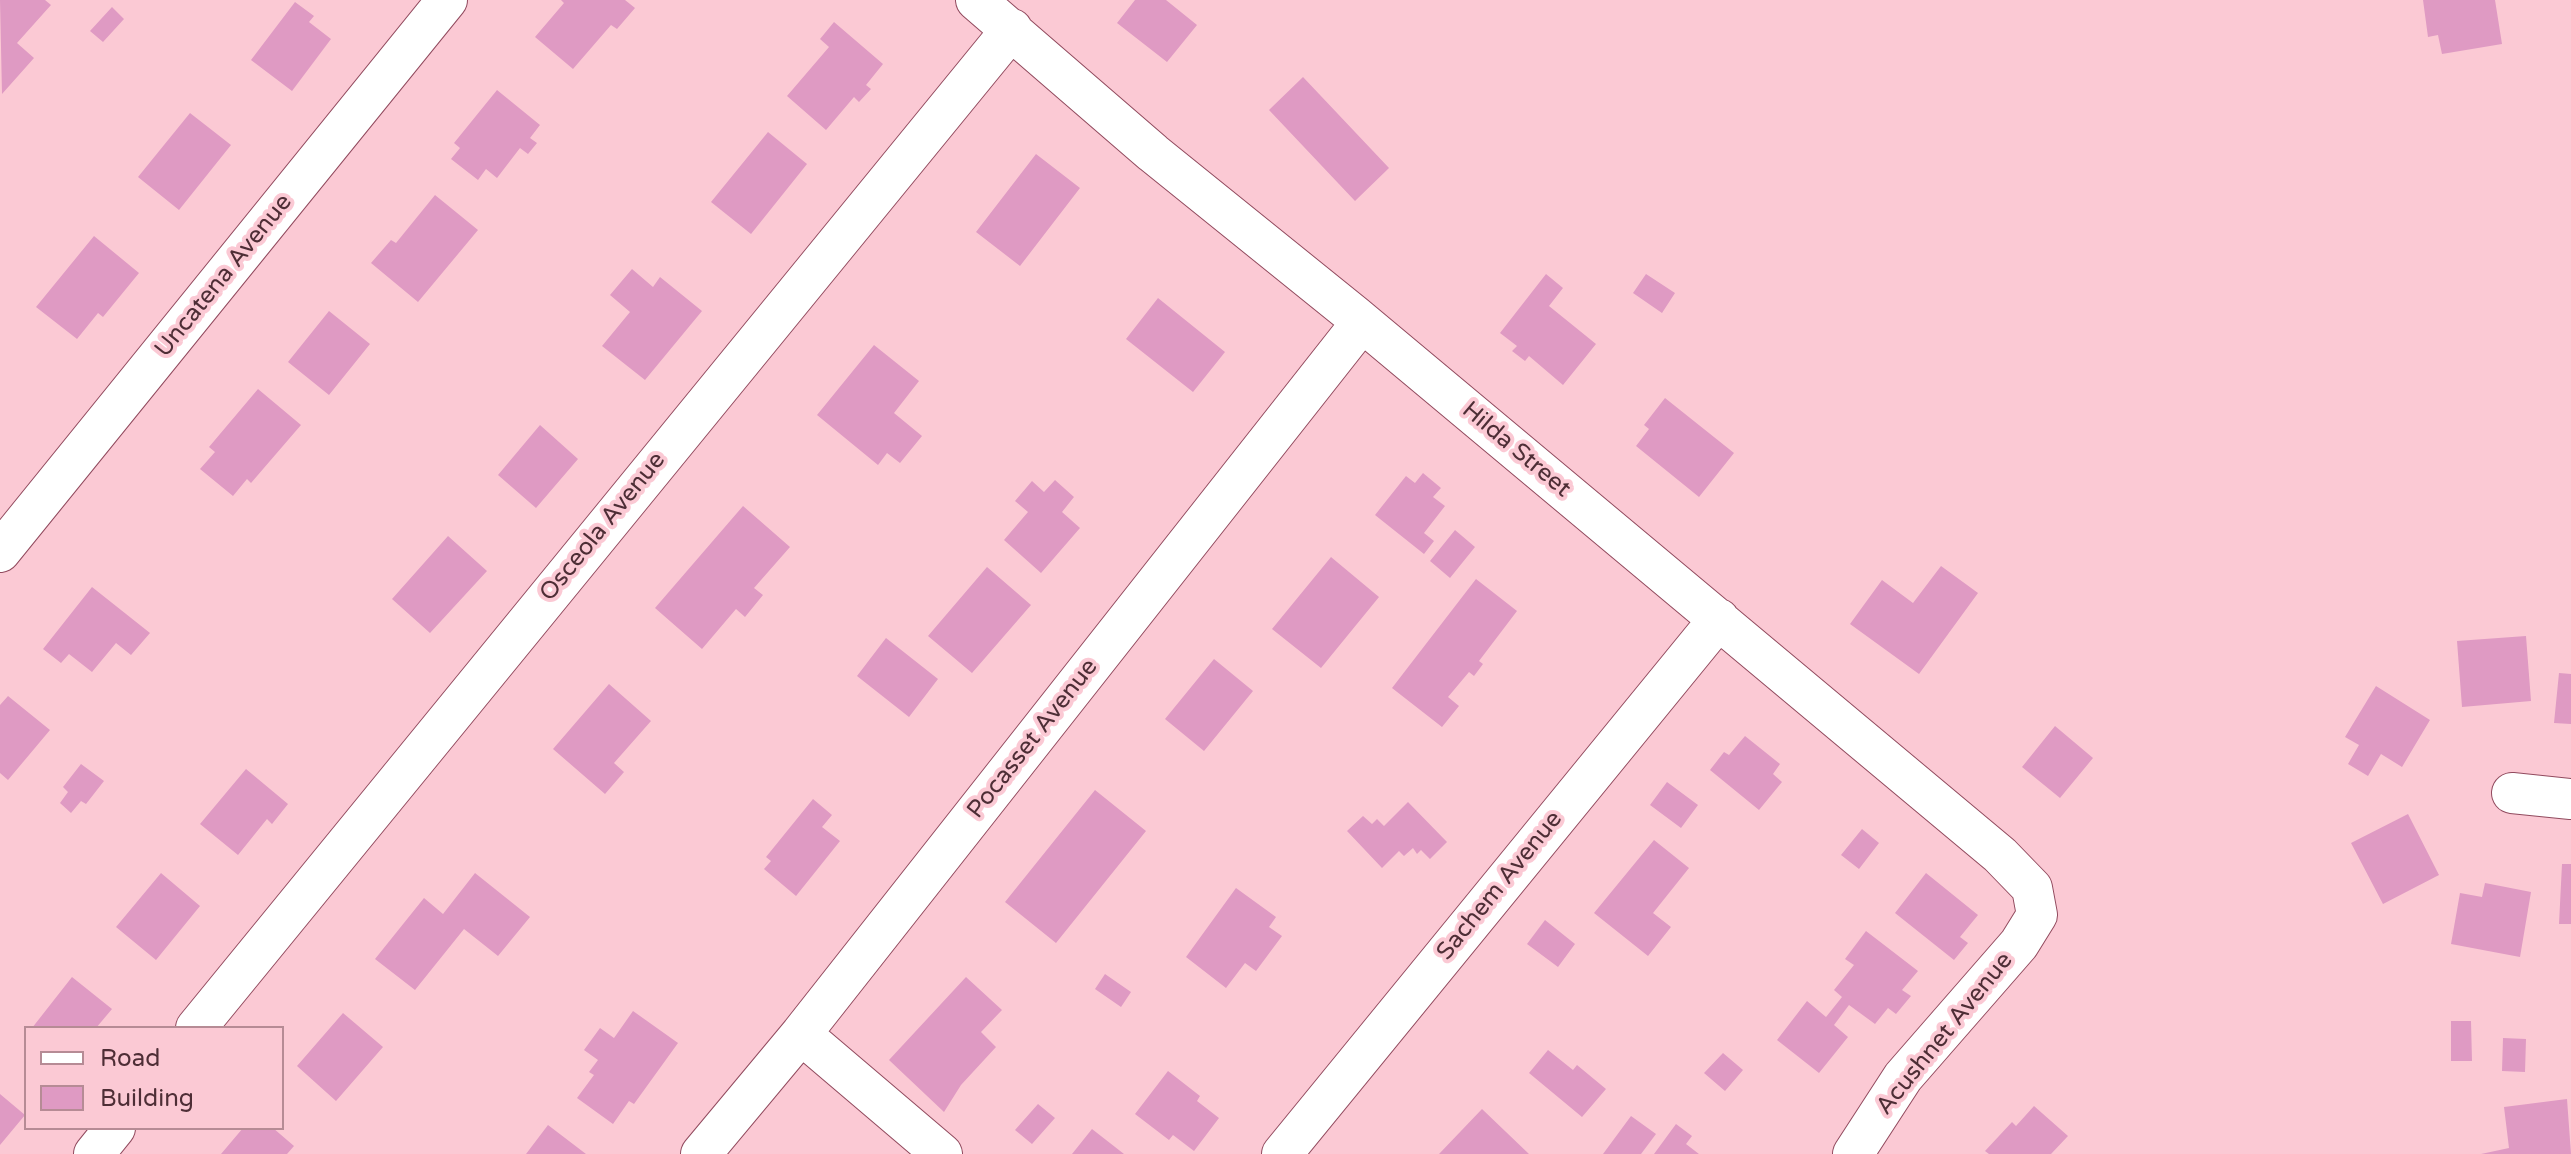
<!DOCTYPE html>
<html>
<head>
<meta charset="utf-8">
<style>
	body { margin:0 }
	#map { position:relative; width:2571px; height:1154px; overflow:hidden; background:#fbc9d4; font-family:"Varela Round",sans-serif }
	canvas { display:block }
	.legend { position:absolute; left:24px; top:1026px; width:260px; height:104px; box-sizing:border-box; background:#fbc9d4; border:2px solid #b68b95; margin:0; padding:10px 14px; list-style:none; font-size:24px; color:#4e2e36 }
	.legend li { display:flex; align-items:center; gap:16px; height:40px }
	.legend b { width:40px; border:2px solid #b68b95 }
</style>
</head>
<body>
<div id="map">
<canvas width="2571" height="1154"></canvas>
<ul class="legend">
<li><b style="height:10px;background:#fff"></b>Road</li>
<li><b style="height:22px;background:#df9ac3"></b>Building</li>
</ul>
</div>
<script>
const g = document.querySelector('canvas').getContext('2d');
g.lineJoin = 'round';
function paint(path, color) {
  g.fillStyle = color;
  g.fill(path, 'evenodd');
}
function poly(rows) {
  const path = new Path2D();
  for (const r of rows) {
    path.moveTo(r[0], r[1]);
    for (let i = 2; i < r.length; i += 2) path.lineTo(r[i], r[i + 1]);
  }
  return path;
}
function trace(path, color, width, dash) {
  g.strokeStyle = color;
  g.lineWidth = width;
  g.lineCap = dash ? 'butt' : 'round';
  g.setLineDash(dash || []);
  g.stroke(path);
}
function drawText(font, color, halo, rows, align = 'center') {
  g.font = font + ' "Varela Round",sans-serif';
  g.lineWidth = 8;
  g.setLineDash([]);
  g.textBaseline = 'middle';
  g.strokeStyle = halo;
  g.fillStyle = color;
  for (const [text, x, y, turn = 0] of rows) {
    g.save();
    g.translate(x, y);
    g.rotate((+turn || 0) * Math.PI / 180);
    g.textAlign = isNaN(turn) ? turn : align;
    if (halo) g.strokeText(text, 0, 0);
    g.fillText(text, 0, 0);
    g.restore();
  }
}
paint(poly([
	[0,0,45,0,51,5,17,43,34,58,2,94],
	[561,0,625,0,635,8,617,29,611,25,573,69,535,37,564,3],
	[1135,0,1166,0,1197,25,1167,62,1117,23],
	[2423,0,2495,0,2502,44,2442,54,2438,35,2428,37],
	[295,2,314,16,309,22,331,39,292,91,251,60],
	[112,7,124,19,103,42,90,31],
	[834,22,883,64,866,85,871,89,859,102,854,97,826,130,787,96,829,47,820,39],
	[1303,77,1389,168,1355,201,1269,110],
	[497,90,540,125,530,138,537,143,528,154,520,148,497,178,486,169,478,180,451,159,460,148,454,143],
	[190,113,231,145,179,210,138,177],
	[768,132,807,164,751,234,711,202],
	[1036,154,1080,188,1020,266,976,232],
	[435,195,478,230,418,302,371,263,391,240,396,243],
	[94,236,139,273,103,317,98,313,77,339,36,307],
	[632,269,653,287,660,277,702,311,645,380,602,346,630,312,610,295],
	[1546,274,1563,288,1549,306,1596,344,1563,385,1529,356,1525,361,1512,351,1517,346,1500,333],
	[1646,274,1675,293,1662,313,1633,293],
	[1158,298,1225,352,1193,392,1126,339],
	[329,311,370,344,329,395,288,362],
	[874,345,919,381,894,413,922,436,900,463,887,453,878,465,817,415],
	[258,389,301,425,251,483,247,479,233,496,200,469,215,452,209,447],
	[1665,398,1734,453,1699,497,1636,446,1649,429,1644,425],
	[540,425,578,459,536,508,498,475],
	[1423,473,1441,488,1433,497,1445,506,1424,533,1434,541,1424,554,1375,515,1406,476,1415,483],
	[1055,480,1074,497,1062,512,1080,528,1041,573,1004,540,1028,512,1015,501,1032,481,1044,492],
	[743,506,790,547,754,588,763,595,745,617,736,609,702,649,655,608],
	[1455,530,1475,547,1450,578,1430,561],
	[448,536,487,571,430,633,392,599],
	[1331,557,1379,597,1321,668,1272,629],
	[1941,566,1978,593,1919,674,1850,624,1882,580,1913,603],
	[987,567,1031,605,972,673,928,636],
	[1476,579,1517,611,1479,661,1483,664,1474,676,1469,672,1448,697,1459,706,1442,727,1392,688],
	[92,587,150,633,131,655,116,643,92,672,69,654,61,663,43,649],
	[2526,636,2531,701,2462,707,2457,641],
	[886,638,938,679,909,717,857,676],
	[1214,659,1253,691,1204,751,1165,719],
	[2559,673,2571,674,2571,724,2554,723],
	[609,684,651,721,614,763,624,772,605,794,553,749],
	[2376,686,2430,720,2402,767,2381,754,2368,776,2348,764,2359,745,2345,737],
	[8,696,50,730,8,780,0,773,0,705],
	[2055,726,2093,758,2060,798,2022,767],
	[1745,736,1780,764,1773,774,1782,782,1759,810,1710,770,1724,752,1729,755],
	[81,764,104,781,86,804,81,801,71,813,60,803,68,792,63,787],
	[246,769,288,804,272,824,267,819,238,855,200,824],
	[1667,782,1698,805,1681,828,1650,805],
	[1095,790,1146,831,1056,943,1005,902],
	[813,799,832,815,822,827,840,841,796,896,764,869,771,861,766,857],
	[1408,802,1447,842,1430,859,1421,850,1417,854,1413,848,1404,856,1399,851,1382,868,1347,831,1363,816,1372,824,1377,819,1384,826],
	[2408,814,2439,875,2383,904,2351,843],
	[1862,829,1879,843,1859,869,1841,855],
	[1654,840,1689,868,1653,913,1671,927,1648,956,1594,913],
	[2562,864,2571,864,2571,924,2559,924],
	[161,873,200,906,156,960,116,927],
	[475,873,530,917,498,956,464,929,415,990,375,959,424,898,443,914],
	[1926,873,1978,915,1960,937,1968,943,1954,960,1895,913],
	[2485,883,2531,892,2520,957,2451,944,2460,893,2482,897],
	[1236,888,1276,917,1269,927,1282,936,1256,971,1245,963,1226,988,1186,957],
	[1545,920,1575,944,1558,967,1527,944],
	[1866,931,1918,971,1902,990,1911,996,1896,1014,1888,1008,1875,1024,1849,1005,1834,1025,1848,1037,1819,1073,1777,1040,1807,1001,1826,1017,1842,997,1834,990,1854,965,1845,959],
	[1105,974,1131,992,1121,1007,1095,989],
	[72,977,112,1009,96,1028,32,1028],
	[966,977,1002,1010,981,1032,996,1047,961,1085,944,1112,889,1060],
	[633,1011,678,1043,634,1104,629,1101,613,1124,577,1098,594,1075,589,1072,598,1060,584,1050,600,1028,614,1038],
	[343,1013,383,1047,336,1101,297,1066],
	[2451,1021,2471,1021,2472,1061,2451,1061],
	[2503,1038,2526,1039,2525,1072,2502,1071],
	[1548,1050,1573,1070,1577,1065,1606,1089,1582,1117,1529,1073],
	[1723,1053,1743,1070,1725,1091,1704,1073],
	[1168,1071,1200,1096,1197,1101,1219,1118,1194,1151,1173,1135,1169,1140,1135,1114],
	[0,1094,25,1115,0,1145],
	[2567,1099,2571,1154,2481,1154,2509,1148,2504,1107],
	[1038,1104,1055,1118,1032,1144,1015,1130],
	[2034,1106,2068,1136,2051,1154,1989,1154,1985,1151,2012,1122,2016,1126],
	[1482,1109,1529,1154,1439,1154],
	[1631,1116,1656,1134,1641,1154,1603,1154],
	[1676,1124,1692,1136,1686,1144,1699,1154,1654,1154],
	[548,1125,586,1154,526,1154],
	[243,1128,273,1128,294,1146,287,1154,221,1154],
	[1092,1129,1124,1154,1072,1154]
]), '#df9ac3');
const street = poly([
	[976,0,1153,153,1355,316,2000,855,2032,888,2037,915,2019,944,1903,1077,1853,1154],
	[0,552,447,0],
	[2512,793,2571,799],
	[196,1028,1012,29],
	[801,1034,942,1154],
	[94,1154,115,1128],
	[701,1154,801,1034,1362,322],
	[1282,1154,1719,619]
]);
trace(street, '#914a5e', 42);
trace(street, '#fff', 40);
drawText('24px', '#4e2e36', '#fbc9d4', [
	["Uncatena Avenue",224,276,-51],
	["Hilda Street",1516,450,40],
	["Osceola Avenue",603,527,-51],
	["Pocasset Avenue",1033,739,-52],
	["Sachem Avenue",1500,886,-51],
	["Acushnet Avenue",1945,1034,-51]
]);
</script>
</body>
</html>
